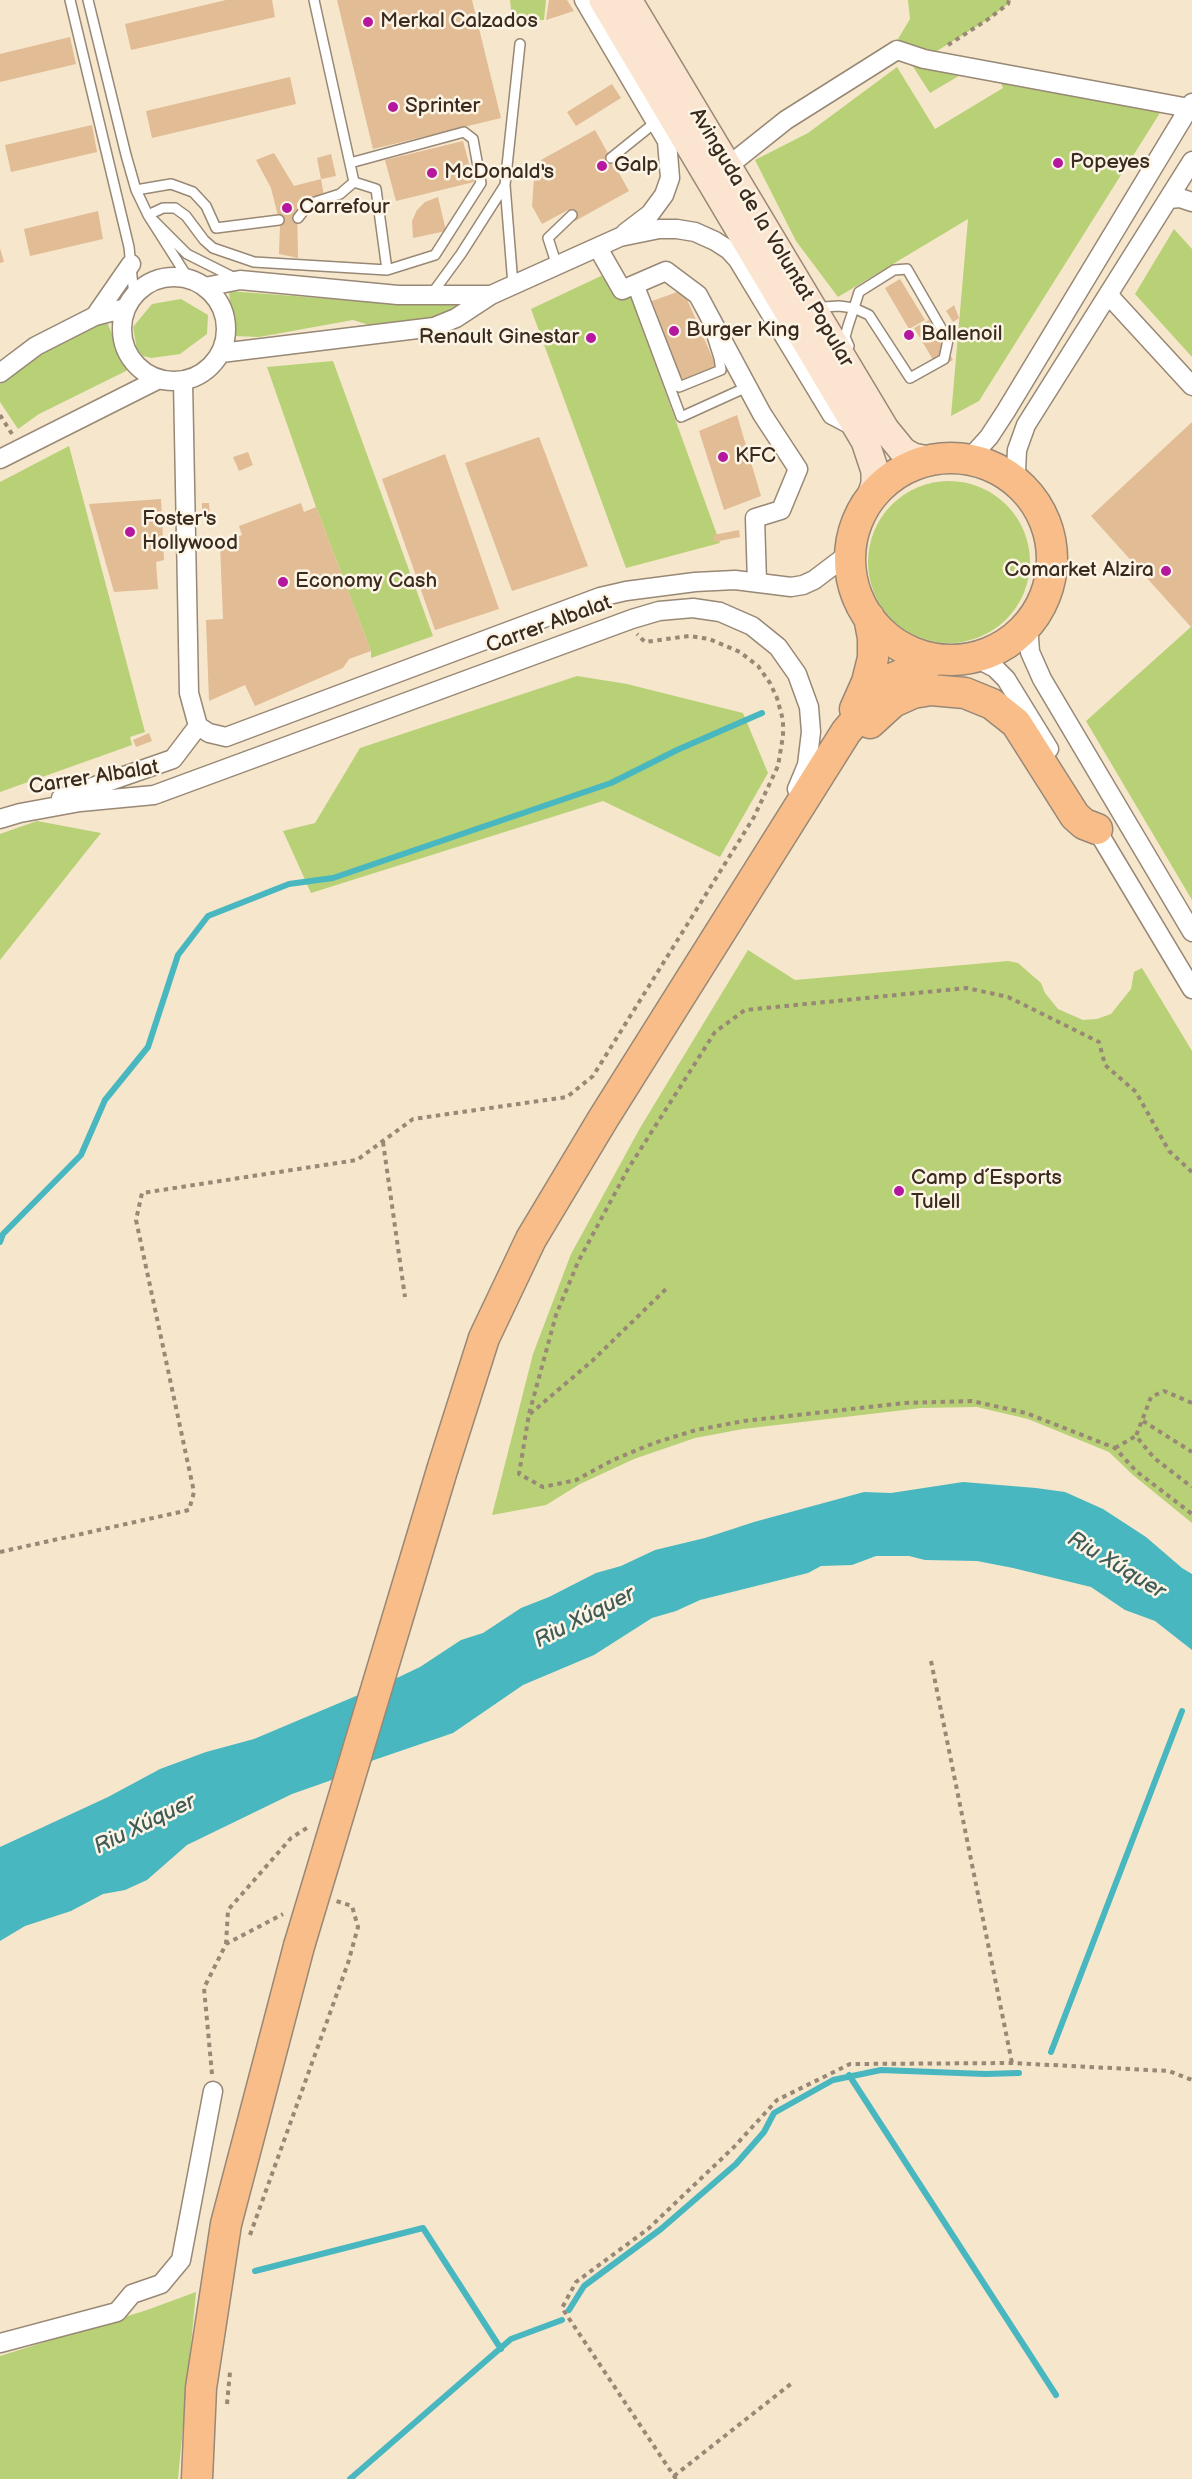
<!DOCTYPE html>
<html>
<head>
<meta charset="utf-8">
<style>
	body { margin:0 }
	canvas { display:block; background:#f5e6cc }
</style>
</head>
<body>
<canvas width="1192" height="2479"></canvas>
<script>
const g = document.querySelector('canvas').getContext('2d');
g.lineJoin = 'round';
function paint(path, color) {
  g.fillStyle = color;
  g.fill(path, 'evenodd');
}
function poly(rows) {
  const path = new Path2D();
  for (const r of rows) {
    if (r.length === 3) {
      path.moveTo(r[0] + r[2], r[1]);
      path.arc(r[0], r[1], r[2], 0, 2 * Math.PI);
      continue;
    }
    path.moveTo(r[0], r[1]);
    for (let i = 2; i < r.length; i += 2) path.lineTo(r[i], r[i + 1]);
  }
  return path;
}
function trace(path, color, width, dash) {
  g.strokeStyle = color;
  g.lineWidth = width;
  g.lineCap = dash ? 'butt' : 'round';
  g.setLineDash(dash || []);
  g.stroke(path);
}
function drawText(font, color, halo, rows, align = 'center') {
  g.font = font + ' "Balsamiq Sans",sans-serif';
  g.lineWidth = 5;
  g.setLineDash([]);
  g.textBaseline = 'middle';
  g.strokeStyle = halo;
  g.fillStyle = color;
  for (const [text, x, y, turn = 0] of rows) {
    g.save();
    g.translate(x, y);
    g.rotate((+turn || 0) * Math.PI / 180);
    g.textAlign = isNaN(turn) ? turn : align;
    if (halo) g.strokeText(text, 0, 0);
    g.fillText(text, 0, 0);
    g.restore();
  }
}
paint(poly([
	[510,0,546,0,544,20,512,20],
	[908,0,1009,0,1008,4,987,20,924,59,911,56,898,39,910,19],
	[912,65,962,74,930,93],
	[897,67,935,129,1003,88,997,73,1163,108,979,401,951,416,968,219,838,297,796,241,755,160,808,133],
	[1174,229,1192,249,1192,357,1135,294],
	[620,267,720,543,626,568,531,309],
	[229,291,409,305,459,300,459,311,432,321,382,329,353,320,259,337,233,336],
	[181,299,208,315,207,334,180,354,151,358,143,356,137,350,133,327,152,304],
	[99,322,107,322,119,350,130,369,39,414,18,429,0,402,0,384,77,330],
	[333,361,433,636,371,658,371,651,316,507,267,367],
	[69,446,145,732,130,737,132,745,0,792,0,482],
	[949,562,81],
	[1192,626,1192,900,1086,721],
	[577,676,627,684,743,713,768,773,720,857,603,801,311,893,283,831,315,823,360,748],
	[37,821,101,833,0,960,0,834],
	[748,950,795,980,1008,961,1018,963,1041,983,1045,993,1058,1009,1083,1020,1097,1019,1111,1014,1131,989,1134,972,1142,968,1192,1051,1192,1523,1133,1475,1109,1452,1028,1419,977,1407,921,1408,743,1429,695,1438,634,1459,580,1484,546,1505,492,1515,533,1354,571,1254,640,1128],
	[196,2292,178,2479,0,2479,0,2356,147,2310]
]), '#b8d176');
paint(poly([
	[963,1482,1036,1488,1065,1492,1103,1509,1146,1537,1182,1568,1192,1574,1192,1650,1155,1621,1125,1610,1091,1587,1013,1568,977,1561,925,1560,909,1556,876,1556,852,1565,821,1566,808,1573,700,1600,676,1611,652,1618,594,1655,523,1685,453,1733,374,1760,329,1781,292,1794,187,1845,147,1880,125,1890,103,1894,71,1911,25,1926,0,1941,0,1847,108,1797,160,1769,206,1752,254,1739,382,1685,420,1667,461,1640,483,1633,521,1608,549,1597,596,1573,621,1566,655,1550,705,1538,754,1522,864,1492,891,1493]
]), '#48b7c0');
trace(poly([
	[0,1242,3,1234,81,1155,105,1100,148,1047,178,955,208,916,289,884,333,878,611,783,677,750,762,713],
	[1051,2052,1182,1711],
	[849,2075,1056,2395],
	[255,2271,423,2228,501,2349],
	[569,2310,584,2286,661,2229,736,2164,764,2132,774,2113,833,2080,881,2070,985,2074,1019,2073],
	[350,2479,511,2339,562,2320]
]), '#48b7c0', 6);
paint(poly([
	[226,0,272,0,275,17,131,50,125,24],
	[337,0,472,0,501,118,373,149],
	[549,0,567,0,574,11,546,20],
	[70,37,76,64,0,82,0,54],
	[290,77,296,104,152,138,146,111],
	[612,84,621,98,576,126,567,112],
	[92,125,97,152,11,172,5,145],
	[595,130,629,191,575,221,568,210,542,224,532,206,534,178,547,171,541,160],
	[463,141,474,182,396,201,385,160],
	[274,153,294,186,321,179,324,196,297,203,298,258,279,254,280,224,271,188,256,160],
	[331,154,336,176,321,179,317,158],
	[438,197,446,231,413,238,412,221,417,210,425,202],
	[98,211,103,239,30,256,24,229],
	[0,248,4,262,0,263],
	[900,279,925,320,909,329,885,288],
	[683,290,716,366,681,380,652,301],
	[954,305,959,318,953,322,946,311],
	[929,320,953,360,938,368,914,328],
	[737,415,761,496,724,510,699,431],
	[1192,422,1192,626,1191,627,1091,516],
	[539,437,588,566,512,591,465,463],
	[248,452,253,465,239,471,233,457],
	[445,454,499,609,435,630,382,479],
	[161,499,164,560,156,562,158,589,114,592,89,504],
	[202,503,209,503,210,519,202,519],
	[301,503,304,512,316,507,371,651,349,659,343,668,255,706,245,685,209,701,206,620,223,619,220,544,242,535,239,526],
	[739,530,740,537,714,542,713,535],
	[149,733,152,741,136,747,133,740]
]), '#e1bc94');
const lane = poly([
	[70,0,129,247,134,296],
	[88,0,126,155,136,190,148,215,187,254,235,278],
	[314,0,354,182],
	[611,158,657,121],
	[350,163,464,132,473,139,481,183,435,255,387,270],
	[136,190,171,184,193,192,206,206,216,228,279,220],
	[557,266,548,238,572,215],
	[188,278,148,215,163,208,175,208,186,216,204,240,213,248,254,262,387,270,376,189,354,182,340,194,309,204,298,218],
	[638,282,679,387,721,370,719,358,712,336],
	[513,285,505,185,520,44],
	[632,285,681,417,747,387],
	[431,295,461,254,505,185],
	[816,305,824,307,839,306,854,308,869,315,910,378,944,359,948,340,907,269,894,270,859,292,854,308,848,326,845,337,849,346]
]);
const street = poly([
	[584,0,667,141,670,178,664,195,650,214,625,233],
	[737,159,786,120,897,50,924,59,1189,108],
	[1169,199,1180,198,1192,202],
	[598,248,622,290,666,271,698,295,762,414,798,469,781,510,755,518,757,582],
	[174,329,52],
	[205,287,240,280,398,295,491,295],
	[1109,293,1113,300,1192,386],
	[95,316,131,264],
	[221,353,434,327,456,318,491,295,620,237,659,229,677,229,695,232,715,241,729,250,738,260,832,415,855,427],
	[0,373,36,346,95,316,126,308],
	[183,381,189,693,198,726],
	[0,459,159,379],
	[969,459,989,437,1006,411,1192,103],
	[1021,485,1016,471,1017,450,1026,425,1192,161],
	[1028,624,1030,652,1042,679,1192,932],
	[974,657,995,668,1006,679,1049,749],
	[198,726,209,733,226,737,600,597,626,591,695,582,735,580,791,587,803,585,814,580,851,552],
	[61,798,173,759,198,726],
	[0,819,20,813,80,802,154,795,632,619,659,611,693,608,720,612,752,626,778,647,797,674,809,707,811,732,807,765,797,789],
	[1092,822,1192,989],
	[0,2343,117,2312,132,2294,161,2284,181,2260,213,2091]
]);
const secondary = poly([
	[603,0,865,441,875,471,875,484,870,499],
	[628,0,885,429,903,451,913,457,927,460]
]);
const primary = poly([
	[951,559,101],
	[855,709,867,682,873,658,873,638,869,617],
	[870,723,893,702,913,693,931,690,965,693,992,704,1016,723,1075,816,1084,824,1097,829],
	[443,1467,484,1338,531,1239,603,1119,846,732,891,679,937,659],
	[197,2479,201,2388,226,2224,299,1946]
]);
trace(lane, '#988875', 12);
trace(street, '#988875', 21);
trace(secondary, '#988875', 30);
trace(primary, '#988875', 33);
trace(poly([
	[948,45,987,20,1008,4,1009,0],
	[0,415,12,434],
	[383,1142,405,1297],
	[1192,1172,1169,1151,1136,1092,1105,1065,1099,1042,1008,997,967,988,745,1010,715,1032,628,1169,578,1262,556,1315,529,1414,519,1474,543,1487,576,1480,613,1460,654,1443,696,1430,744,1421,904,1403,972,1401,1026,1413,1115,1448,1136,1471,1192,1514],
	[1192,1403,1164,1391,1151,1397,1136,1436,1154,1458,1192,1487],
	[530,1414,592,1361,667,1288],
	[1143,1421,1192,1452],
	[1115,1448,1136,1436],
	[0,1552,189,1510,194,1492,136,1220,142,1193,357,1160,413,1119,567,1097,593,1076,754,817,778,766,783,736,783,720,777,698,770,683,758,666,740,652,709,639,689,636,645,642,637,634],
	[931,1661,1012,2063],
	[226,1944,228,1910,291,1838,310,1826],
	[212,2074,204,1988,226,1944,283,1914],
	[250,2235,348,1963,358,1927,352,1906,336,1901],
	[227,2404,230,2372],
	[674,2476,792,2383],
	[676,2479,562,2308,576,2282,648,2229,734,2147,777,2100,850,2064,1012,2063,1169,2071,1192,2080]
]), '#988875', 4, [4.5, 4.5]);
trace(lane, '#fff', 9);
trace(street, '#fff', 18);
trace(secondary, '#fce5d0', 27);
trace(primary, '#f8bd89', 30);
const primaryBridge = poly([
	[299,1946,443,1467]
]);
trace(primaryBridge, '#988875', 33, []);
trace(primaryBridge, '#f8bd89', 30);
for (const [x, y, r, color] of [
	[368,22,6,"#b5179e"],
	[393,107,6,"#b5179e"],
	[1058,163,6,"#b5179e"],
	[602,166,6,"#b5179e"],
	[432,173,6,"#b5179e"],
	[287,208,6,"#b5179e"],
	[674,331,6,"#b5179e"],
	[909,335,6,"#b5179e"],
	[591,338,6,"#b5179e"],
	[723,457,6,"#b5179e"],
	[130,532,6,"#b5179e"],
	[1166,571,6,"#b5179e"],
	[283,582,6,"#b5179e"],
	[899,1191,6,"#b5179e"]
]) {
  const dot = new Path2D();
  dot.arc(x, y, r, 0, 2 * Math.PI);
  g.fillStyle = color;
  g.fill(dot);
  trace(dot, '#fcf5e5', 2);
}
drawText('21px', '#3b2a1e', '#fcf5e5', [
	["Merkal Calzados",380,22],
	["Sprinter",405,107],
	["Popeyes",1070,163],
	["Galp",614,166],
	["McDonald's",444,173],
	["Carrefour",299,208],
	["Burger King",686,331],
	["Ballenoil",921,335],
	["Renault Ginestar",579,338,"right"],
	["KFC",735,457],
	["Foster's",142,520],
	["Hollywood",142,544],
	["Comarket Alzira",1154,571,"right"],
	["Economy Cash",295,582],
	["Camp d´Esports",911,1179],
	["Tulell",911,1203]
], 'left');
drawText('21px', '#3b2a1e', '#fcf5e5', [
	["Avinguda de la Voluntat Popular",771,238,59],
	["Carrer Albalat",549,625,-20],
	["Carrer Albalat",94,778,-9]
]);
drawText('italic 22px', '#405b57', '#fcf5e5', [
	["Riu Xúquer",1116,1566,31],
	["Riu Xúquer",585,1618,-27],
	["Riu Xúquer",145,1825,-26]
]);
</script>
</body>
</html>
